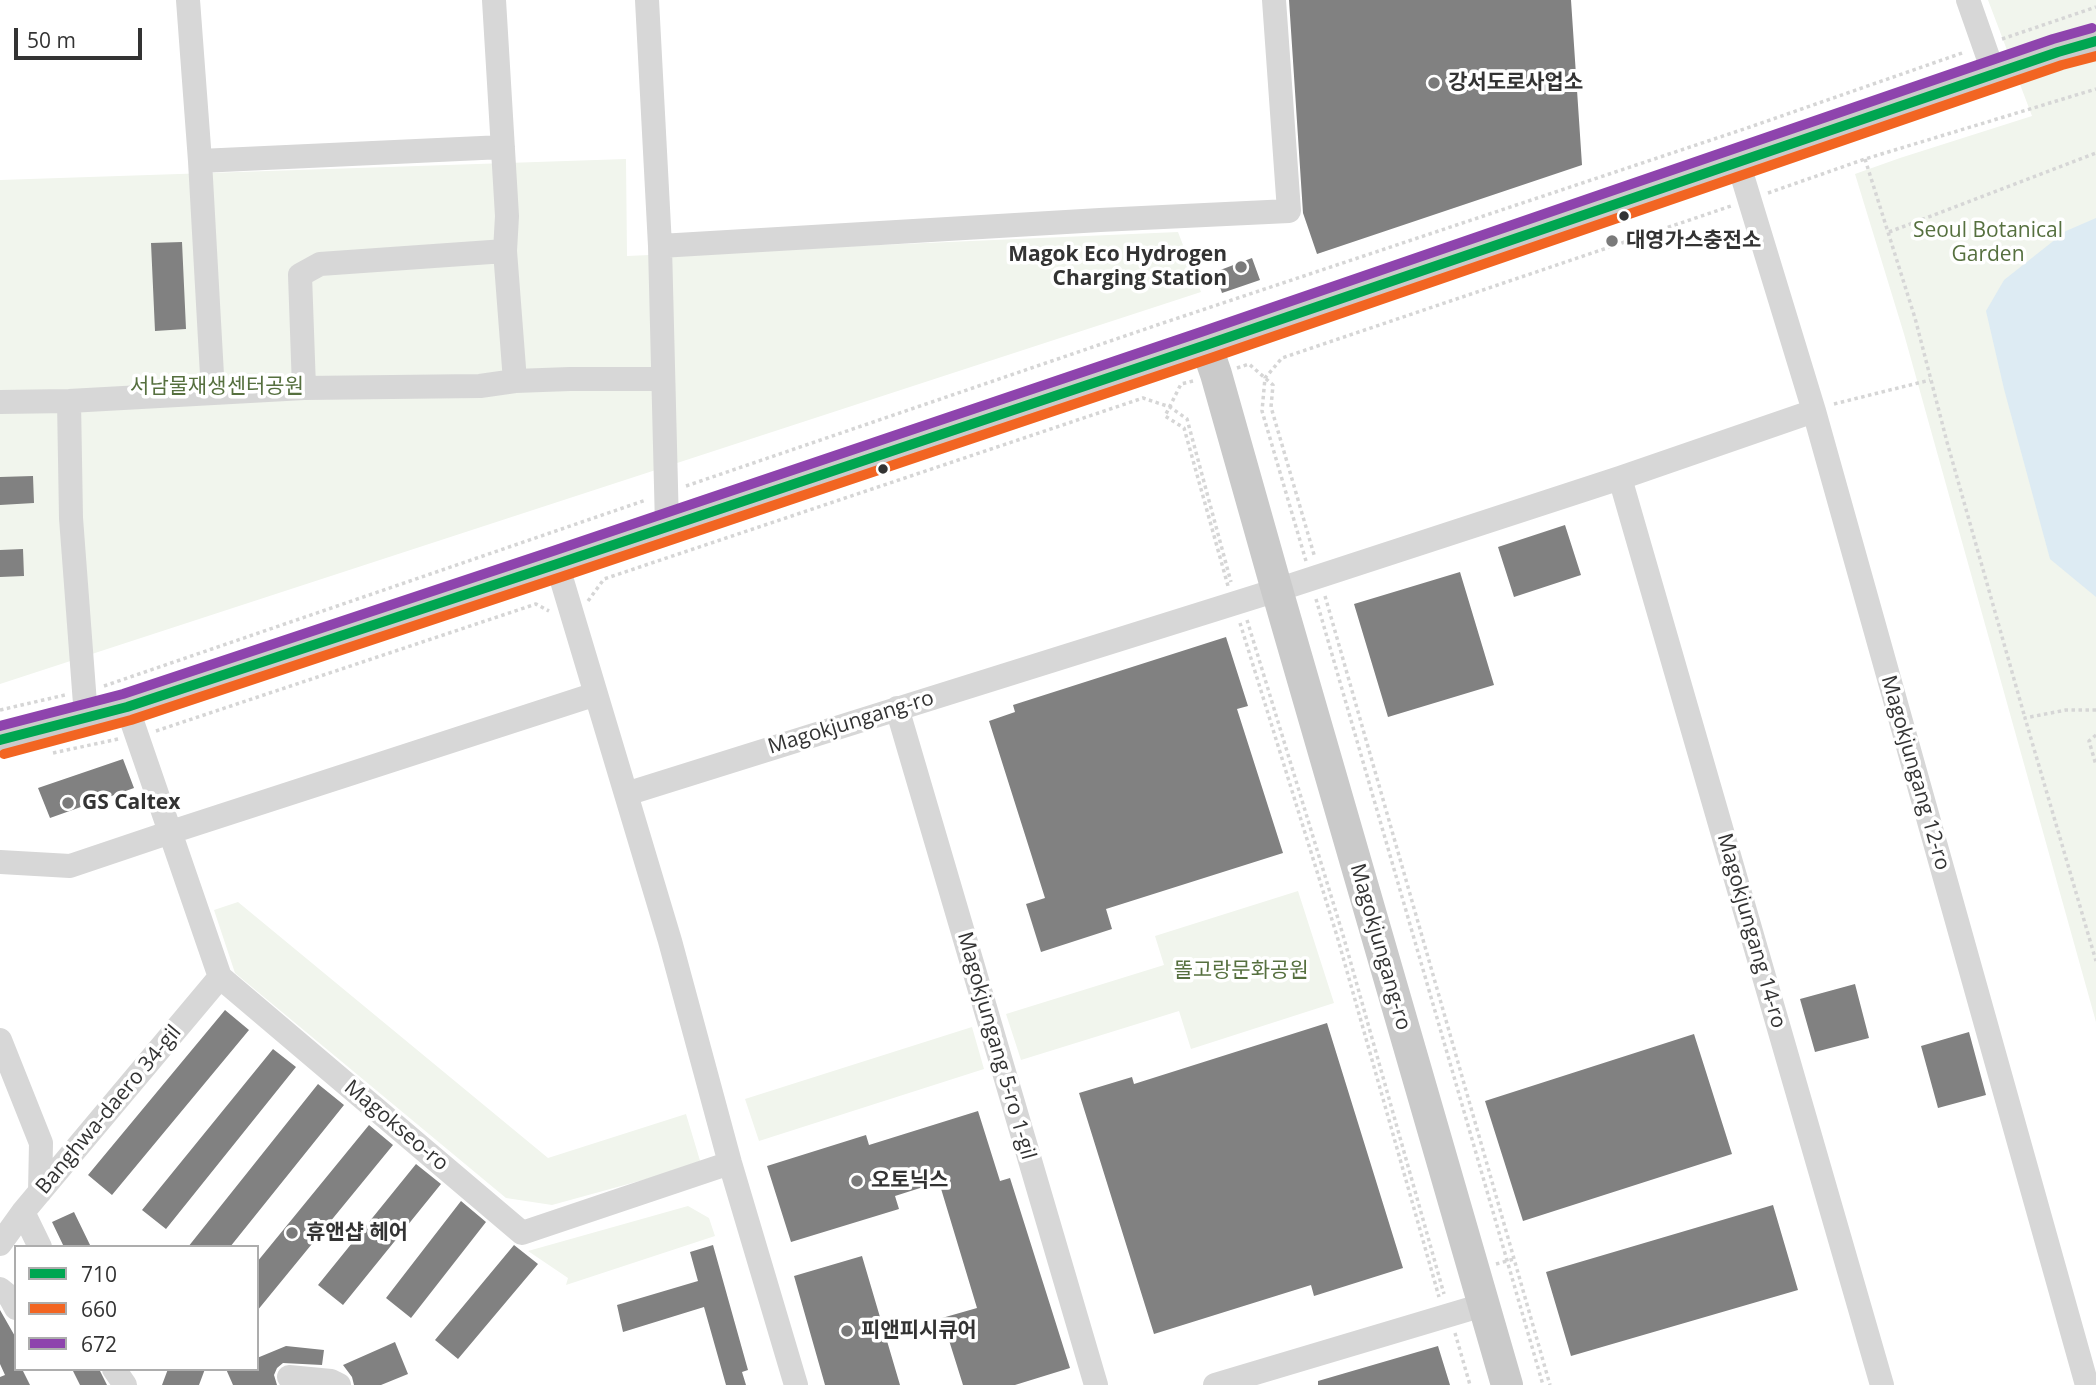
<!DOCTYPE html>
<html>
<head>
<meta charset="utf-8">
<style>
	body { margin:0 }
	#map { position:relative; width:2096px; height:1385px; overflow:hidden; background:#fff; font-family:"Open Sans",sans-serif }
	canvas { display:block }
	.legend { position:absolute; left:14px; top:1245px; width:245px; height:126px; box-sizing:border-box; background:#fff; border:2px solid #adadad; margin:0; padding:9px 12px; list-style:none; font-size:21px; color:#333 }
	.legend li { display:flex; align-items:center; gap:14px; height:35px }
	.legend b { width:35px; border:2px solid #adadad }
	.scale { position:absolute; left:14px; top:28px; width:128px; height:32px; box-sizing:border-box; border:4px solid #333; border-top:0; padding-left:9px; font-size:21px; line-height:24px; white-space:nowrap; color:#333; -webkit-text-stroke:5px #fff; paint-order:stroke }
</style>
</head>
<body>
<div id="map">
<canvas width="2096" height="1385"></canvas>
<ul class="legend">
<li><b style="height:9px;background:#00a651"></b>710</li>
<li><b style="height:9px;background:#f26522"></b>660</li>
<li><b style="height:9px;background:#8e44ad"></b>672</li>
</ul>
<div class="scale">50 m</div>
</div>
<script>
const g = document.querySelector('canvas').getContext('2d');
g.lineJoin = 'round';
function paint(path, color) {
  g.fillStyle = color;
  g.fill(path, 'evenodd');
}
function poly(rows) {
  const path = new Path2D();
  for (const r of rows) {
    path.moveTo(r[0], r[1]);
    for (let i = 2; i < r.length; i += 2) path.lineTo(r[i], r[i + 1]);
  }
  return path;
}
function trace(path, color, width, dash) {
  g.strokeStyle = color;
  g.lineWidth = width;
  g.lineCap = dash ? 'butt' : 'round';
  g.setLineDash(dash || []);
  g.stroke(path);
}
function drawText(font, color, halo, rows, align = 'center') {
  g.font = font + ' "Open Sans","Noto Sans KR",sans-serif';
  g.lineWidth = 7;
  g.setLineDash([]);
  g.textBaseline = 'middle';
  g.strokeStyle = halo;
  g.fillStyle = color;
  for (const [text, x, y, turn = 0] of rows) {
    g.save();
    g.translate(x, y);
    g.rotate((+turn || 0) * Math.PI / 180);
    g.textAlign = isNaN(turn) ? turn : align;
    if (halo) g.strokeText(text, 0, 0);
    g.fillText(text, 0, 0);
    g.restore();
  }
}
paint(poly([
	[1988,0,2096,0,2096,1022,1904,334,1855,174,1900,158,2032,116],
	[626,159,627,256,1178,232,1201,292,0,684,0,180],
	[1298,891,1334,1003,1191,1049,1179,1011,1021,1060,1006,1014,1164,965,1155,936],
	[238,902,548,1158,686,1114,701,1164,552,1205,506,1198,235,973,214,910],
	[972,1027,984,1069,759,1141,745,1099],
	[688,1206,709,1218,715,1236,566,1285,568,1278,528,1251]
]), '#f1f5ed');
paint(poly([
	[2096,218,2096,597,2050,559,2004,389,1986,311,2004,280,2066,231]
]), '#ddebf3');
paint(poly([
	[1289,0,1571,0,1582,165,1317,254,1303,213],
	[182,242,186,329,155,331,151,243],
	[1252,258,1260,280,1222,293,1215,272],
	[33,476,34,503,0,505,0,477],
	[1565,525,1581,575,1514,597,1498,547],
	[23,549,24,576,0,577,0,550],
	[1460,572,1494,685,1388,717,1354,604],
	[1226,637,1248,706,1237,709,1283,853,1106,909,1112,929,1041,952,1026,904,1045,898,989,721,1015,712,1013,705],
	[123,759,134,788,50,818,38,788],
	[1855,984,1869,1038,1815,1052,1800,999],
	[225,1010,249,1030,112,1195,88,1175],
	[1327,1023,1403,1268,1314,1296,1311,1285,1154,1334,1079,1093,1132,1077,1134,1084],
	[1969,1032,1986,1095,1938,1108,1921,1046],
	[1694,1034,1732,1154,1523,1221,1485,1101],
	[273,1049,296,1067,166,1229,142,1210],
	[318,1084,344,1105,230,1247,188,1247],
	[978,1111,1000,1181,1010,1178,1070,1368,1015,1385,963,1385,942,1318,977,1308,939,1182,895,1196,899,1209,791,1242,767,1166,866,1135,869,1145],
	[369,1125,393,1145,257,1311,257,1262],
	[416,1164,441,1184,343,1305,318,1285],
	[461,1201,486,1222,411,1318,386,1298],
	[1773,1205,1798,1290,1571,1356,1546,1272],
	[74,1212,91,1247,64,1247,52,1222],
	[514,1245,538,1264,458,1359,435,1340],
	[713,1245,748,1370,742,1372,746,1385,726,1385,704,1307,623,1332,617,1305,698,1281,690,1252],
	[862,1256,900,1385,825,1385,794,1276],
	[0,1310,16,1338,16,1369,22,1369,30,1385,0,1385,0,1377,5,1375,0,1364],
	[395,1342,408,1374,381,1385,354,1385,352,1377,343,1365],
	[286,1346,324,1350,322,1365,283,1363,277,1368,274,1375,277,1385,233,1385,226,1369,257,1369,257,1358],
	[1438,1346,1450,1385,1318,1385,1318,1381],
	[72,1369,99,1369,107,1385,80,1385],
	[168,1369,205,1369,199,1385,162,1385]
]), '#818181');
trace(poly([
	[2002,39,2096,7],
	[1865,159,1915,318,1947,442,2025,718],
	[1768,193,1865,159,2096,89],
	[1889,232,2096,153],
	[1237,368,1249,364,1273,385,1271,407,1315,558],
	[1193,381,1181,384,1165,416,1184,428,1228,586],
	[1834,404,1930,380],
	[686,486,1160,324,1750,127,1965,52],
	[1306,561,1262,411,1265,378,1282,358,1731,206],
	[1325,596,1550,1385],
	[1316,599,1543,1385],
	[588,601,604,579,1143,398,1170,407,1187,419,1231,582],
	[1247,620,1343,935,1444,1294],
	[1240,623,1337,936,1439,1297],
	[104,686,646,500],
	[0,710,65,695],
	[2096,710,2066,710,2025,718,2096,961],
	[156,731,536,604,549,611],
	[2096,735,2089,741,2096,765],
	[53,753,118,739],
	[1496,1264,1514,1259],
	[1455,1333,1470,1385]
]), '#d6d6d6', 3.5, [3.5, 3.5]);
trace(poly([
	[188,0,200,161,213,393],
	[494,0,507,216,505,251],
	[647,0,660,246,667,526],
	[1968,0,1994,74],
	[200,161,503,147],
	[1738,162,1814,411,2087,1385],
	[660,246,1100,220,1289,211,1274,0],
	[304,388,300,275,320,264,505,251,515,381],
	[69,401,71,518,86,717],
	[0,402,69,401,304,388,480,386,515,381,570,379,663,379],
	[1620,478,1882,1385],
	[557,564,670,941,730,1163,796,1385],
	[127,707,220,977,522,1233,730,1163],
	[897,708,1096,1385],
	[626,794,1277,590,1620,478,1814,411],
	[0,862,70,866,171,832,596,694],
	[0,1040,41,1143,40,1192],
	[23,1212,40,1247],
	[0,1244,23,1212,220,977],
	[0,1289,10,1297,16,1308],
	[114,1369,125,1385],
	[289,1377,331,1381,339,1385],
	[1215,1385,1483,1305]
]), '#d7d7d7', 24);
trace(poly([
	[1206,345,1216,374,1277,590,1507,1385],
	[0,740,127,707,557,564,1206,345,2058,52,2096,41]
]), '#cacaca', 32);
trace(poly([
	[0,740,127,707,557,564,1206,345,2058,52,2096,41]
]), '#00a651', 10);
trace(poly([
	[4,754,131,720,561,577,1211,358,2062,65,2096,56]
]), '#f26522', 10);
trace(poly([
	[0,726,123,694,553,551,1201,332,2053,39,2092,28]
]), '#8e44ad', 10);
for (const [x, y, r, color] of [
	[1434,83,7,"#7a7a7a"],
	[1624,216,6,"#333"],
	[1612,241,7,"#7a7a7a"],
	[1241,267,7,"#7a7a7a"],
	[883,469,6,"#333"],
	[68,803,7,"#7a7a7a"],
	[857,1181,7,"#7a7a7a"],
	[292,1233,7,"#7a7a7a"],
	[847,1331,7,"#7a7a7a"]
]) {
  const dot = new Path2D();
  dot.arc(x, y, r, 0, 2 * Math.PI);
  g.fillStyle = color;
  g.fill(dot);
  trace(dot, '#fff', 2.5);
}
drawText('bold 21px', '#333', '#fff', [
	["강서도로사업소",1448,83],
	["대영가스충전소",1626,241],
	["Magok Eco Hydrogen",1227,255,"right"],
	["Charging Station",1227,279,"right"],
	["GS Caltex",82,803],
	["오토닉스",871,1181],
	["휴앤샵 헤어",306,1233],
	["피앤피시큐어",861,1331]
], 'left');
drawText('21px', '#56703f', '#fff', [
	["Seoul Botanical",1988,231],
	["Garden",1988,255],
	["서남물재생센터공원",217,387],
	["똘고랑문화공원",1241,971]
]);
drawText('21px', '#333', '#fff', [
	["Magokjungang-ro",851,723,-17],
	["Magokjungang 12-ro",1915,773,74],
	["Magokjungang 14-ro",1751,931,74],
	["Magokjungang-ro",1380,947,74],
	["Magokjungang 5-ro 1-gil",996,1046,74],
	["Banghwa-daero 34-gil",109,1110,-50],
	["Magokseo-ro",396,1126,40]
]);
</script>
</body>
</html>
